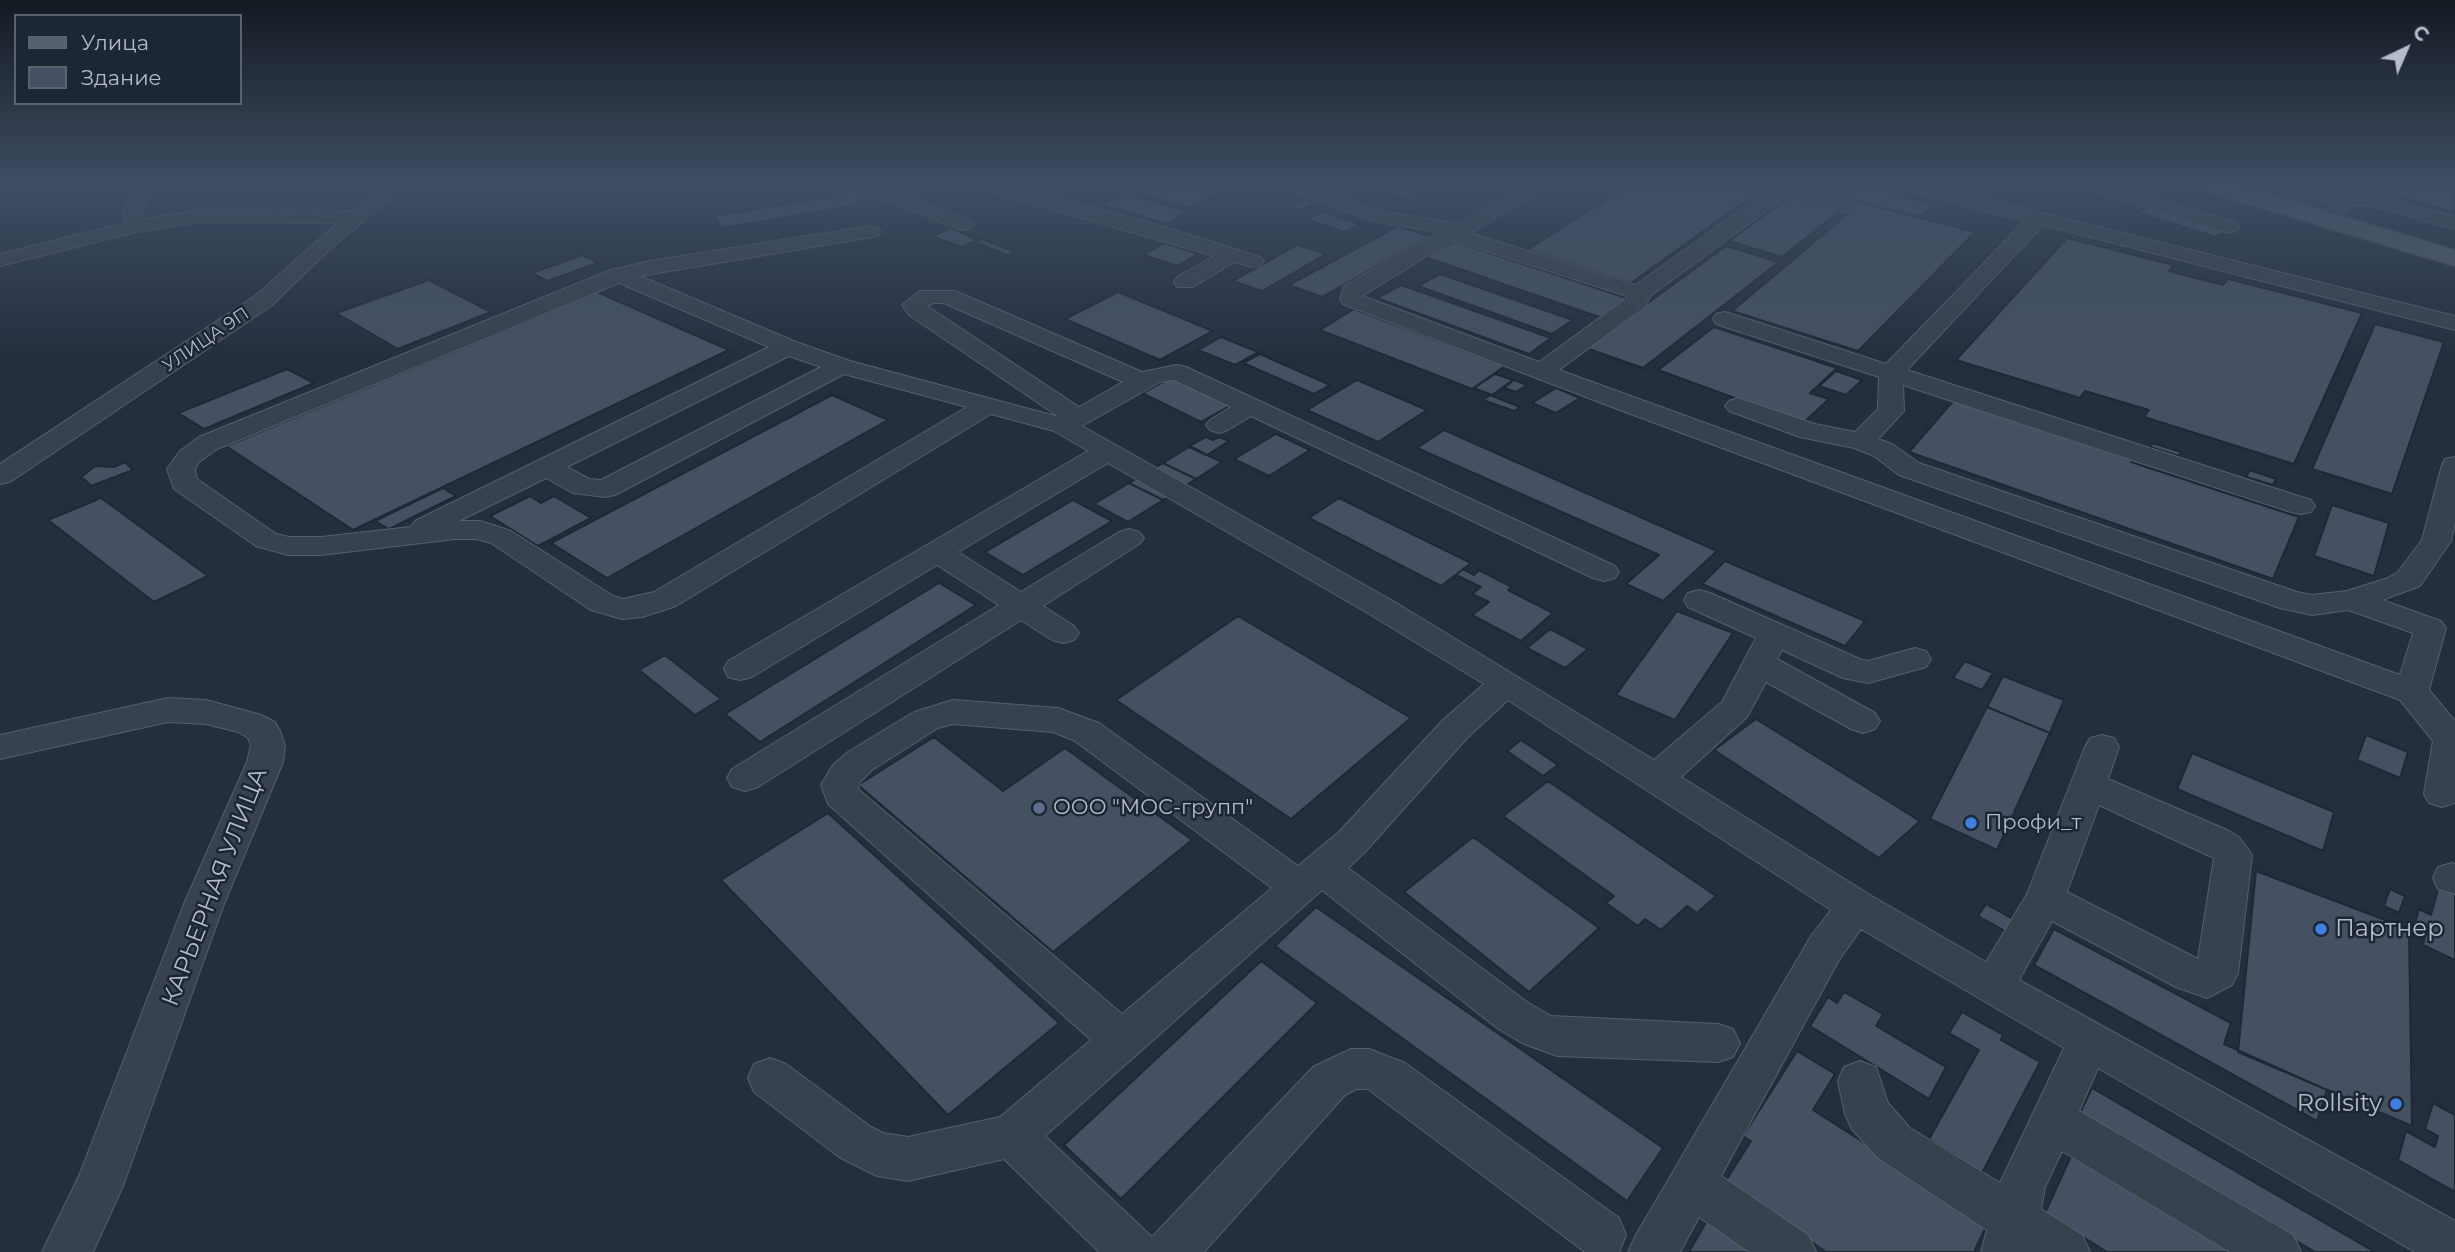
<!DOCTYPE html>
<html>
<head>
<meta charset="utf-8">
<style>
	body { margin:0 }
	#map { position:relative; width:2455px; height:1252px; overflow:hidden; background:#242f3e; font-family:Montserrat,sans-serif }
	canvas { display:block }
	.legend { position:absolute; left:14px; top:14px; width:228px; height:91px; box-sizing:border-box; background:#1d2633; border:2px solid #59626f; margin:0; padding:9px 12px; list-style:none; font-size:21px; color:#b4bcc9 }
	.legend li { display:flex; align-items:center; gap:14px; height:35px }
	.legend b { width:35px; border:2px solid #59626f }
	.north { position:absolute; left:2371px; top:14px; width:70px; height:70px; -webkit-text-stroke:5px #1d2633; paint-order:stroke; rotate:44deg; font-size:19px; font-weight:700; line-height:28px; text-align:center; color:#b4bcc9 }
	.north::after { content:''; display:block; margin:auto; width:24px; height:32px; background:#b4bcc9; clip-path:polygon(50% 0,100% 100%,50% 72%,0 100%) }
</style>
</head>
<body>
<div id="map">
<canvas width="2455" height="1252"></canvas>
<ul class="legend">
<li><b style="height:9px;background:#56606e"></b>Улица</li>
<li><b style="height:19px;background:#455162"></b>Здание</li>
</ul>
<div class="north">С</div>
</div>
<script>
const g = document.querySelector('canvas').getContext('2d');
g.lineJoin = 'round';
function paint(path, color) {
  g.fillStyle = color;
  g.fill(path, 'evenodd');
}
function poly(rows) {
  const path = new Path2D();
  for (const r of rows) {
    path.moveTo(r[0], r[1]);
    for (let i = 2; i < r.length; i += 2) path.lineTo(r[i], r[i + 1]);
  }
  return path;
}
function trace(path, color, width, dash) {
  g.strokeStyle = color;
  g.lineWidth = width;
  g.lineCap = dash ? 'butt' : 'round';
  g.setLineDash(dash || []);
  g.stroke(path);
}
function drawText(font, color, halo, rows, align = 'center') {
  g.font = font + ' Montserrat,sans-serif';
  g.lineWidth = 5;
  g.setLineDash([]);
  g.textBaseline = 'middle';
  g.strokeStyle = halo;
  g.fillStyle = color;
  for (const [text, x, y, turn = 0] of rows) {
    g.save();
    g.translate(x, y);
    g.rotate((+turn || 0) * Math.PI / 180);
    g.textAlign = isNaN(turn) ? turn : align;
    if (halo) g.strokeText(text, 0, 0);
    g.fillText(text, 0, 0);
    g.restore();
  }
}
paint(poly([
	[2233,185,2301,185,2319,194,2327,203,2319,208,2311,208]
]), '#263c3f');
const building = poly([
	[1154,185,1235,185,1188,208,1139,192,1154,185],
	[1630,185,1767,185,1631,283,1527,250,1630,185],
	[1795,185,1858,185,1934,204,1919,217,1795,185],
	[2398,185,2455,185,2455,212,2391,195,2398,185],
	[1391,186,1418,194,1409,199,1382,191,1391,186],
	[854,193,862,204,721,228,715,216,854,193],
	[1124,193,1188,212,1166,224,1101,204,1124,193],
	[1790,197,1841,210,1782,257,1729,241,1790,197],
	[1305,199,1316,202,1300,210,1289,207,1305,199],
	[1861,203,1975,232,1858,351,1732,311,1861,203],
	[2150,206,2228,231,2215,237,2137,212,2150,206],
	[1321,212,1359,224,1345,232,1306,219,1321,212],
	[1398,226,1430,236,1322,297,1289,285,1398,226],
	[951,228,978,240,961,247,933,236,951,228],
	[2067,238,2173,265,2169,271,2223,285,2228,279,2362,313,2294,464,2144,417,2149,410,2085,391,2080,398,1956,360,2067,238],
	[982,239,1015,252,1007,255,974,242,982,239],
	[1454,241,1629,299,1602,318,1425,257,1454,241],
	[1165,243,1198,254,1177,266,1144,255,1165,243],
	[1297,245,1326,254,1262,291,1233,281,1297,245],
	[1726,246,1779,262,1643,368,1586,348,1726,246],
	[582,255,598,263,547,281,532,273,582,255],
	[1440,274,1573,320,1552,334,1418,286,1440,274],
	[429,280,491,312,398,349,336,313,429,280],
	[1401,285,1551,338,1529,354,1377,298,1401,285],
	[597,292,729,350,353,530,226,446,597,292],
	[1118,292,1213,331,1160,360,1065,319,1118,292],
	[1354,309,1505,366,1472,389,1320,330,1354,309],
	[2375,324,2444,342,2392,494,2312,469,2375,324],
	[1714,327,1837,368,1810,393,1829,399,1803,423,1658,370,1714,327],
	[1221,337,1258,352,1235,365,1198,350,1221,337],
	[1260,354,1330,385,1314,394,1243,363,1260,354],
	[287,369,314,383,204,429,178,413,287,369],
	[1836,371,1862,380,1846,395,1819,386,1836,371],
	[1495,374,1513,380,1492,395,1474,388,1495,374],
	[1172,377,1232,405,1201,422,1142,393,1172,377],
	[1357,380,1427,410,1378,442,1307,410,1357,380],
	[1514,380,1527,385,1516,392,1504,388,1514,380],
	[1556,388,1580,398,1556,413,1532,403,1556,388],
	[832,395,888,420,607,578,551,543,832,395],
	[1490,395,1520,407,1514,411,1483,400,1490,395],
	[1954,400,2134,458,2131,462,2299,517,2273,579,1909,452,1954,400],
	[1444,430,1717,551,1663,601,1626,584,1659,555,1417,448,1444,430],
	[1276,434,1310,450,1269,476,1234,459,1276,434],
	[1206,437,1213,440,1219,437,1229,441,1207,455,1190,446,1206,437],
	[2153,443,2181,452,2179,456,2150,447,2153,443],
	[1189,447,1222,462,1196,479,1163,463,1189,447],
	[125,462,133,470,91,486,84,479,79,479,95,466,114,467,125,462],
	[1163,463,1196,479,1163,500,1129,483,1163,463],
	[2250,470,2276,479,2273,485,2246,477,2250,470],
	[1129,483,1163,500,1128,522,1094,504,1129,483],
	[443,488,456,496,389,529,375,521,443,488],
	[530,496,541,503,554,496,591,518,538,546,490,516,530,496],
	[101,498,208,576,154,602,48,520,101,498],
	[1339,498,1471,563,1441,586,1309,518,1339,498],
	[1073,500,1112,521,1023,575,985,552,1073,500],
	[2332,505,2389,523,2374,576,2314,556,2332,505],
	[1725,561,1865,621,1845,646,1702,584,1725,561],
	[1463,569,1474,575,1479,570,1512,587,1508,590,1553,613,1521,641,1472,615,1489,602,1472,594,1481,587,1456,575,1463,569],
	[939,583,976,605,760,742,725,714,939,583],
	[1677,611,1733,633,1675,720,1616,695,1677,611],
	[1238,616,1411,718,1291,819,1116,700,1238,616],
	[1550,629,1588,649,1565,668,1527,648,1550,629],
	[665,655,721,699,695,715,639,670,665,655],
	[1965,661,1993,673,1982,690,1953,678,1965,661],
	[2003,676,2064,700,2050,733,1987,707,2003,676],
	[1987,707,2050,733,1997,850,1930,819,1987,707],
	[1756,719,1920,821,1879,858,1714,750,1756,719],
	[2366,735,2408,752,2400,778,2357,760,2366,735],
	[934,737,1003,791,1065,748,1192,840,1053,952,858,785,934,737],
	[1521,740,1558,765,1543,776,1507,751,1521,740],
	[2192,753,2334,812,2323,851,2177,789,2192,753],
	[1548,781,1716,896,1697,913,1687,906,1661,930,1645,919,1638,926,1606,903,1614,896,1503,816,1548,781],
	[828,813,1059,1023,948,1115,721,880,828,813],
	[1473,837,1599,928,1529,992,1404,892,1473,837],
	[2256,871,2409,929,2412,1126,2238,1052,2256,871],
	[2439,886,2455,894,2455,960,2423,945,2426,932,2414,926,2419,909,2431,915,2439,886],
	[2390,889,2405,896,2399,913,2384,906,2390,889],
	[1986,904,2013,919,2005,931,1978,916,1986,904],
	[1316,907,1663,1148,1627,1201,1275,946,1316,907],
	[2054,929,2231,1023,2224,1044,2327,1090,2317,1121,2034,965,2054,929],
	[1261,961,1317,1003,1121,1199,1064,1145,1261,961],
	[1844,992,1883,1014,1876,1026,1946,1067,1929,1099,1810,1026,1828,997,1837,1003,1844,992],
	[1962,1012,2003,1035,2001,1040,2040,1062,1982,1173,1929,1139,1979,1050,1949,1033,1962,1012],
	[1797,1051,1835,1074,1813,1110,1988,1222,1974,1252,1826,1252,1725,1182,1751,1141,1743,1136,1797,1051],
	[2092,1088,2375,1252,2315,1252,2080,1113,2092,1088],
	[2433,1103,2455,1115,2455,1192,2398,1160,2406,1131,2435,1147,2438,1136,2425,1129,2433,1103],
	[2072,1154,2236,1252,2107,1252,2045,1213,2072,1154],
	[1708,1219,1755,1252,1689,1252,1708,1219]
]);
paint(building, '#455162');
trace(building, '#1f2835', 2);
const minor = poly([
	[134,185,153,185,142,213,144,219,198,210,353,211,385,185,406,185,329,250,271,306,10,482,0,484,0,464,255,296,338,223,198,222,136,232,0,266,0,254,125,223,122,213,134,185],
	[820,185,870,185,890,189,970,220,973,224,970,228,963,230,956,228,879,198,829,191,820,185],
	[979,185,1011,185,1167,228,1260,257,1264,261,1260,265,1253,267,1234,262,1193,287,1177,287,1174,282,1177,277,1214,256,981,189,979,185],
	[1281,185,1309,185,1384,212,1456,223,1530,185,1554,185,1470,233,1636,285,1770,189,1794,187,1855,203,1858,207,1848,213,1794,199,1782,199,1650,296,1646,306,1559,370,2400,675,2413,633,2348,610,2312,615,2280,608,1899,475,1874,456,1854,448,1800,437,1729,411,1725,406,1729,401,1738,398,1815,424,1855,432,1878,409,1879,377,1716,324,1713,319,1716,314,1724,312,1732,314,1886,364,2025,221,1900,189,1898,185,1931,185,2455,316,2455,330,2043,225,1907,370,2311,500,2315,506,2311,512,2301,514,2291,512,1903,385,1904,411,1878,439,1892,444,1919,463,2297,592,2312,595,2347,591,2388,578,2398,572,2422,540,2442,465,2445,459,2455,457,2455,522,2451,541,2420,586,2382,600,2441,621,2446,628,2429,690,2455,721,2455,803,2442,807,2429,803,2424,794,2433,741,2400,700,1612,407,1343,304,1340,299,1344,286,1438,232,1373,221,1283,189,1281,185],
	[1453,240,1627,296,1627,298,1539,362,1362,296,1453,240],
	[2086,185,2116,185,2236,223,2239,227,2236,231,2229,233,2222,231,2088,189,2086,185],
	[2302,185,2326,185,2341,193,2371,193,2455,217,2455,229,2370,205,2349,205,2340,219,2326,219,2323,215,2330,206,2329,202,2302,185],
	[871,226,878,228,881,232,878,236,640,276,796,342,850,361,1059,417,909,315,902,305,920,291,955,291,1142,372,1177,365,1186,367,1615,566,1619,572,1615,578,1604,581,1593,578,1251,416,1228,430,1219,433,1210,430,1206,425,1210,420,1231,407,1174,380,1160,382,1082,426,1393,601,1654,760,1722,702,1756,638,1688,607,1684,600,1688,593,1699,590,1710,593,1862,660,1868,661,1915,648,1926,651,1931,659,1926,667,1868,683,1843,678,1782,650,1777,659,1875,713,1880,721,1875,729,1863,733,1851,729,1766,682,1747,717,1681,777,1870,895,1986,962,2027,894,2085,747,2090,738,2102,735,2114,738,2119,747,2108,779,2227,830,2239,837,2252,855,2238,973,2232,985,2207,998,2176,987,2052,921,2019,980,2455,1221,2455,1252,2415,1252,2098,1068,2079,1111,2293,1235,2301,1252,2230,1252,2062,1151,2045,1187,2041,1209,2082,1235,2090,1252,1981,1252,1987,1230,1878,1158,1852,1129,1845,1114,1838,1081,1844,1067,1860,1061,1876,1067,1888,1103,1910,1128,2000,1183,2064,1048,1861,929,1839,960,1721,1176,1808,1235,1816,1252,1749,1252,1699,1217,1680,1252,1628,1252,1636,1235,1811,936,1831,910,1508,700,1467,738,1365,852,1348,868,1527,1002,1551,1016,1718,1024,1733,1029,1740,1043,1733,1057,1718,1062,1557,1056,1522,1043,1497,1028,1322,890,1045,1136,1152,1237,1313,1067,1351,1049,1369,1049,1405,1063,1619,1218,1626,1235,1619,1252,1585,1252,1368,1089,1356,1089,1345,1095,1204,1252,1099,1252,1004,1159,908,1181,877,1176,839,1157,754,1092,748,1078,754,1064,770,1058,786,1064,871,1127,883,1133,908,1137,1000,1117,1091,1040,828,804,821,785,833,765,848,752,914,712,953,700,1058,708,1099,723,1298,866,1339,832,1443,720,1484,684,1371,615,1108,463,958,552,1021,592,1119,532,1129,529,1139,532,1144,538,1139,544,1043,606,1074,626,1079,633,1074,640,1063,643,1052,640,1021,620,758,787,745,791,732,787,727,778,732,769,999,605,937,565,752,677,740,680,728,677,724,669,728,661,1088,451,1054,431,991,414,676,606,642,617,622,619,591,610,491,543,477,539,455,539,321,555,288,555,256,546,174,489,167,469,180,451,199,437,611,270,650,261,871,226],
	[619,283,769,347,415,521,411,527,321,537,289,537,276,534,197,479,195,469,199,462,217,449,619,283],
	[933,303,944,303,1123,382,1079,407,927,306,933,303],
	[789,356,821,367,601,480,589,479,567,467,789,356],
	[844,374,967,407,654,592,623,599,613,596,511,531,480,521,459,521,546,478,573,493,605,497,615,495,844,374],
	[953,724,1053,732,1075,741,1272,888,1122,1014,858,789,859,783,872,770,938,728,953,724],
	[2099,805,2214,858,2198,959,2067,892,2099,805],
	[168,698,206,700,261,715,275,722,280,731,285,745,283,762,224,904,123,1186,93,1252,42,1252,79,1176,184,904,247,762,251,745,248,738,238,732,206,724,168,722,0,759,0,735,168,698],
	[2452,863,2455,864,2455,894,2438,889,2433,878,2438,867,2452,863]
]);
const major = poly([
	[2200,185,2237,185,2455,250,2455,266,2203,190,2200,185]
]);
trace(minor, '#565f6c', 2);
trace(major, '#414a57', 3);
trace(poly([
	[2179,185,2190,189]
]), '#44595c', 2.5, [3.5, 3.5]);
paint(minor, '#38414e');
paint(major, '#56606e');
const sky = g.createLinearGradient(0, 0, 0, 361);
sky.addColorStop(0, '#141a22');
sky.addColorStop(0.51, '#3f4d63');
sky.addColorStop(1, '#3f4d6300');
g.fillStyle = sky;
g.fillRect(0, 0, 2455, 361);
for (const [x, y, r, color] of [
	[1039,808,7,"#5c6f8a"],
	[1971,823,7,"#3f7fe0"],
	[2321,929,7,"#3f7fe0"],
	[2396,1104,7,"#3f7fe0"]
]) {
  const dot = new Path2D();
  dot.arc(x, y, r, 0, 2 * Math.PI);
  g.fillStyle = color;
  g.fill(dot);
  trace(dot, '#1d2633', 2.5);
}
drawText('18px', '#b4bcc9', '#1d2633', [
	["УЛИЦА 9П",206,340,-34]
]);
drawText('21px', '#b4bcc9', '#1d2633', [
	["ООО \"МОС-групп\"",1053,808],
	["Профи_т",1985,823]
], 'left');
drawText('24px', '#b4bcc9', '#1d2633', [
	["КАРЬЕРНАЯ УЛИЦА",215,887,-69]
]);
drawText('24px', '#b4bcc9', '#1d2633', [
	["Партнер",2335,929],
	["Rollsity",2382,1104,"right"]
], 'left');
</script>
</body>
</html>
